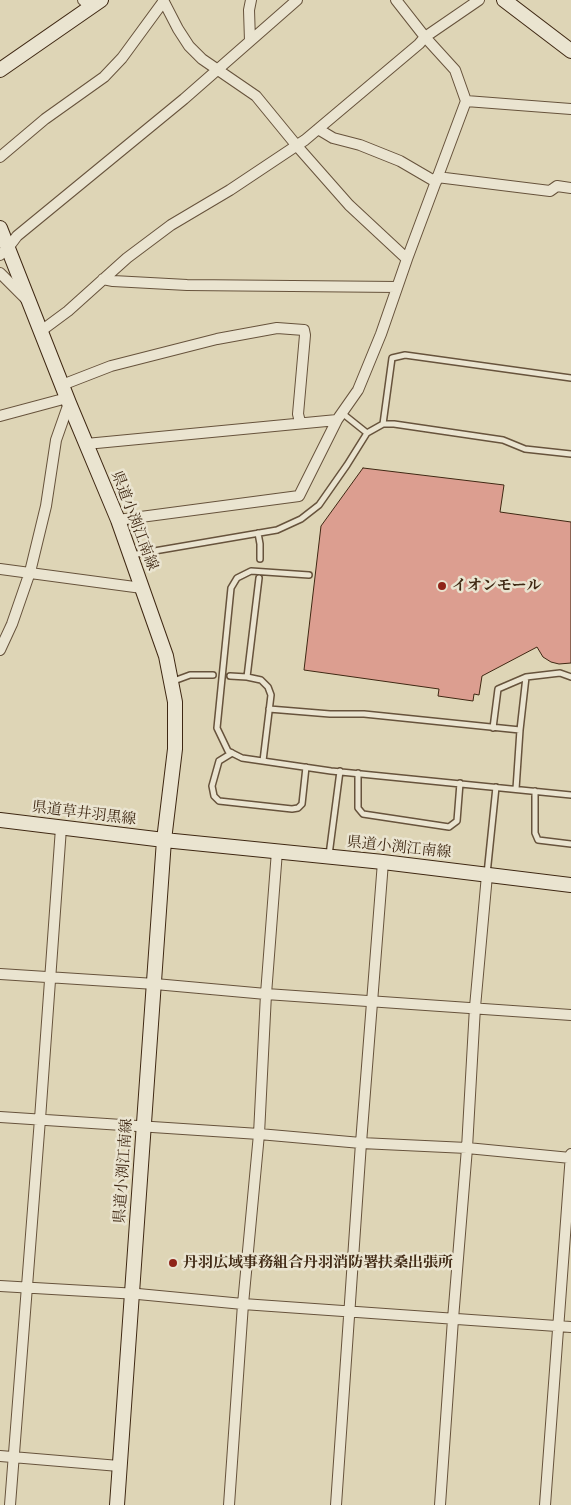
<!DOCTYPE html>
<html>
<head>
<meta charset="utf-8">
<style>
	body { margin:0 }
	canvas { display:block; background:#ded5b6 }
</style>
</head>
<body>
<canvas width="571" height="1505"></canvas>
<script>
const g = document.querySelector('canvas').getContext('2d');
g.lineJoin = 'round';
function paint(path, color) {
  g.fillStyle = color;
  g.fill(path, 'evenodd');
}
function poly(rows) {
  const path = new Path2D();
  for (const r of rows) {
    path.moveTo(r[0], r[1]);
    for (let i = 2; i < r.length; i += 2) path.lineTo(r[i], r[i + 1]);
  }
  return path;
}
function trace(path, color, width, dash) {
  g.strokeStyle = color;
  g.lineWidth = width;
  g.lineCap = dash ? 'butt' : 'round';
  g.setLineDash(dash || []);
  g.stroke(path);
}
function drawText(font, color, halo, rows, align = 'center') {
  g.font = font + ' "IM FELL French Canon","Noto Serif JP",serif';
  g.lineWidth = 5;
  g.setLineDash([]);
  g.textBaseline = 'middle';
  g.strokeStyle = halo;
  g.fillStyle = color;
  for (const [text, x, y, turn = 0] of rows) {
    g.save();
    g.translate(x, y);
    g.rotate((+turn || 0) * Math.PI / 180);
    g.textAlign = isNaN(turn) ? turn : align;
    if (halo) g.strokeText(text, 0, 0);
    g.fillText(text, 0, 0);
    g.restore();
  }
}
const building = poly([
	[363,468,504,485,500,512,571,522,571,663,559,664,551,662,543,657,537,647,482,676,479,695,474,694,473,701,438,696,439,689,304,670,321,526,363,468]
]);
paint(building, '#dc9e90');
trace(building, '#3f2813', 1);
const lane = poly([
	[342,413,367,433],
	[383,424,392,358,405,355,571,378],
	[258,533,260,544,260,559],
	[131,555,277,530,301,519,319,505,347,465,367,433,383,424,394,424,503,440,525,449,571,454],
	[309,575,251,571,237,578,231,588,217,728,228,751,242,758,331,771,571,795],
	[230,676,247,677,261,680,268,687,271,695,263,761],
	[247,677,259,578],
	[171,682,190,675,213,675],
	[269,709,330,714,364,714,520,730],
	[493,728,498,689,526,677,560,673,571,677],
	[232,753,219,761,212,786,214,796,219,801,292,809,298,808,302,804,306,767],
	[358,773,358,808,363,814,449,827,457,821,460,783],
	[516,789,520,730,526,677],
	[535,791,535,833,538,840,571,844],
	[329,855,340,771],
	[487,874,496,787]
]);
const street = poly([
	[83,0,91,7],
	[163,0,178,29,189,46,202,59,256,96,297,146,349,205,407,259],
	[250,41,249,10,251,0],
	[466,101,571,109],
	[318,129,333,138,360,145,400,161,436,182],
	[0,157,45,119,104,77,122,58,163,2],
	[437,177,550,191,557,186,571,188],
	[0,255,8,248,17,236,184,99,297,0],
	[0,273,26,299],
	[103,279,113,281,187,285,397,287],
	[41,331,68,311,127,258,171,225,230,190,305,140,419,44,425,37,479,0],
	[62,385,111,366,217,339,277,328,304,330,305,335,298,414,300,422],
	[0,416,67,398],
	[86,444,337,420],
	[118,520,299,496,337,420,358,390,381,334,407,259,466,101,455,70,425,37,396,0],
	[0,569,142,588],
	[0,650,12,624,30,572,46,506,56,440,69,403],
	[0,974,155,984,266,994,571,1015],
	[0,1117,259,1134,361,1143,467,1148,571,1158],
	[0,1286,138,1294,243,1304,571,1327],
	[0,1456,119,1466],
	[10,1505,40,1119,61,828],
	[229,1505,243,1304,259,1134,266,994,277,851],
	[336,1505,361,1143,383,862],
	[440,1505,453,1319,467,1148,475,1007,487,875],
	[545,1505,571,1154]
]);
const secondary = poly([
	[504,0,571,51],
	[0,70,101,0],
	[0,228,69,403,118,520,166,656,175,702,175,749,164,840,117,1505],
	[0,820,164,840,383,862,571,885]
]);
trace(lane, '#67533c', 8);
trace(street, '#67533c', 12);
trace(secondary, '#3f2813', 16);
trace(lane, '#eae4d0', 5);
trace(street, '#eae4d0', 10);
trace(secondary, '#eae4d0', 14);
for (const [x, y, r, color] of [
	[442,586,5,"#8f2418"],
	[173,1263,5,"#8f2418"]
]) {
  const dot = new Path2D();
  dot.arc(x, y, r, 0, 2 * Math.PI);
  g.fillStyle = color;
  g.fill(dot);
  trace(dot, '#eae4d0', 2);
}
drawText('15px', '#3f2813', '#eae4d0', [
	["県道小渕江南線",134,521,69],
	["県道草井羽黒線",84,814,7],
	["県道小渕江南線",399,848,6],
	["県道小渕江南線",124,1171,-86]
]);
drawText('bold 15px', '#3f2813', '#eae4d0', [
	["イオンモール",452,586],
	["丹羽広域事務組合丹羽消防署扶桑出張所",183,1263]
], 'left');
</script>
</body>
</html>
